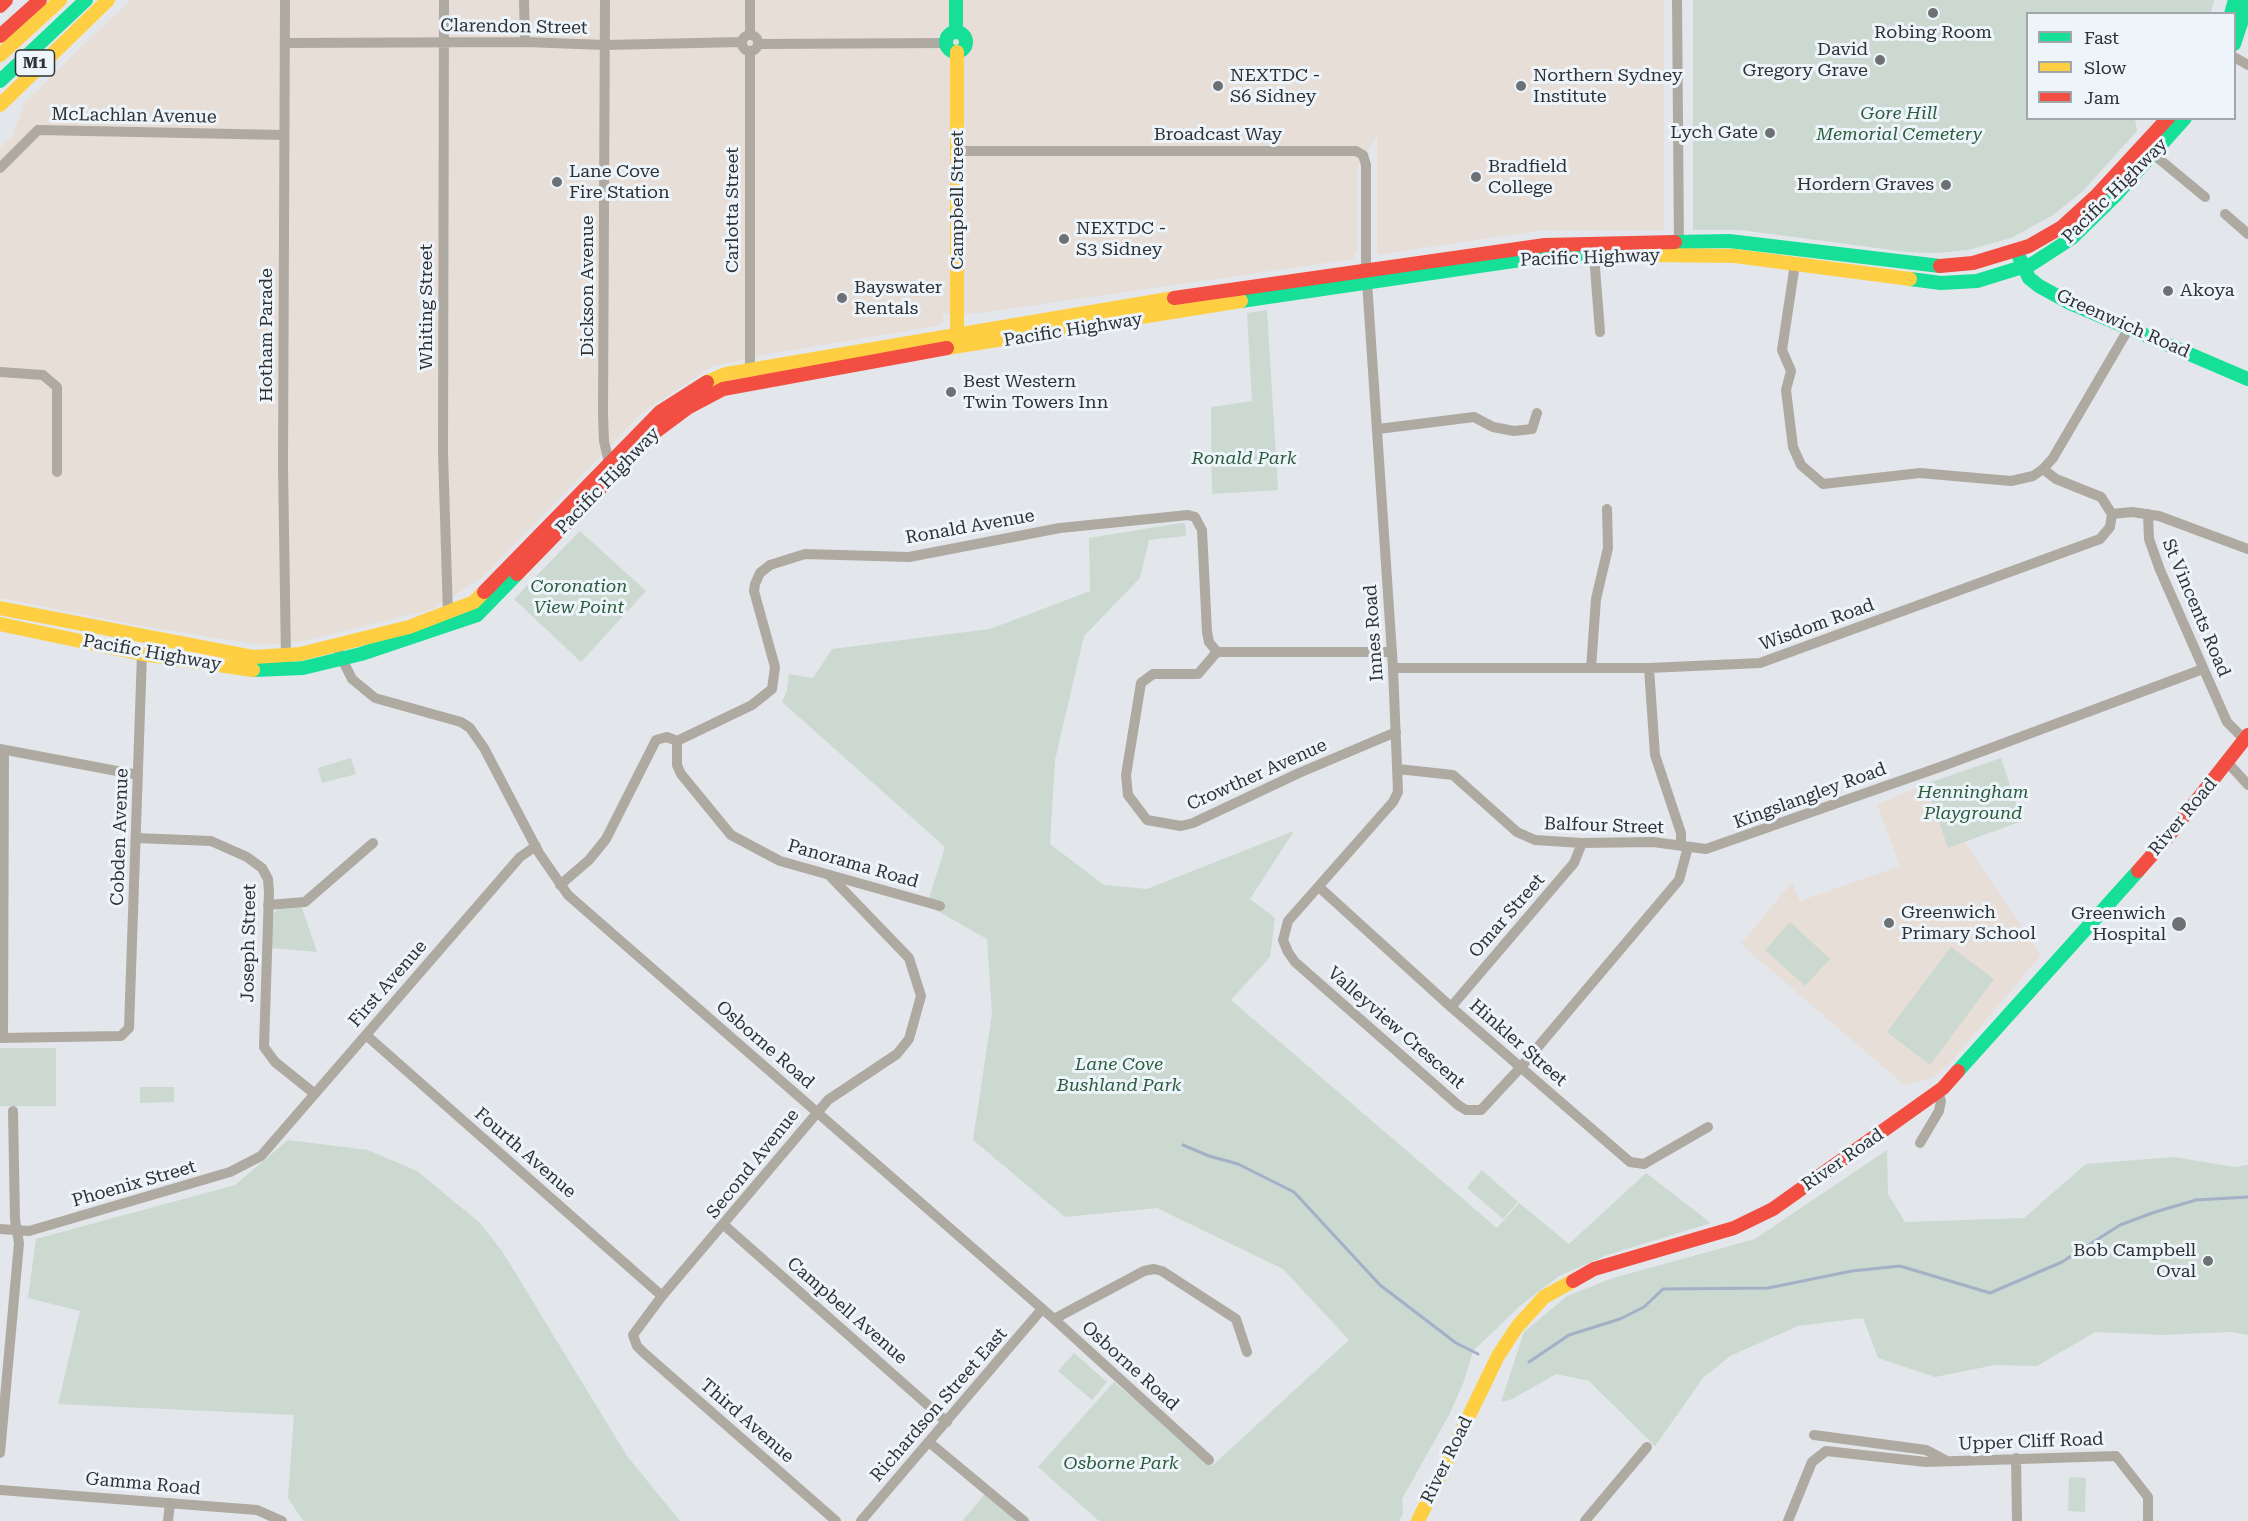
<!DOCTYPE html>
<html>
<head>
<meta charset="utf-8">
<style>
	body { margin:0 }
	#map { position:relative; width:2248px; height:1521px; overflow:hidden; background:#e3e6ea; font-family:"Roboto Serif",serif }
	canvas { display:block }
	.legend { position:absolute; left:2026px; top:12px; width:210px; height:108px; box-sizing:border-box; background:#edf4fa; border:2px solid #a1a6ab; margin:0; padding:8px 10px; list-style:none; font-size:18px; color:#2f3234 }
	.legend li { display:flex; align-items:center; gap:12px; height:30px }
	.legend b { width:30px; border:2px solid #a1a6ab }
</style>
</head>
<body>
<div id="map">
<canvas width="2248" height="1521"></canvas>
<ul class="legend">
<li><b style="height:8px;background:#16e098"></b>Fast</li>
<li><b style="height:8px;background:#ffcf43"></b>Slow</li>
<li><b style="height:8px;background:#f24e42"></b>Jam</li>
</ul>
</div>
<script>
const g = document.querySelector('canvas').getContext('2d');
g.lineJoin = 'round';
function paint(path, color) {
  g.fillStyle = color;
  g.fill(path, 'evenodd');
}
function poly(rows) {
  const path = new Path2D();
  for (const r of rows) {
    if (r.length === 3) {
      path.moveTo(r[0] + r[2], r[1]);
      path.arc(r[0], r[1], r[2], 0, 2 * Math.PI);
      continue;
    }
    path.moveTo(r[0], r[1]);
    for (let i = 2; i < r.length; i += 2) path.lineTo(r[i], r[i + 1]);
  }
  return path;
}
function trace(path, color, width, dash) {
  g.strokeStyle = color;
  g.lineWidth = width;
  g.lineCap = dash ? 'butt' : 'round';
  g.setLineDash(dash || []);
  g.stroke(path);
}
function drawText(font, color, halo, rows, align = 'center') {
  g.font = font + ' "Roboto Serif",serif';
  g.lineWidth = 6;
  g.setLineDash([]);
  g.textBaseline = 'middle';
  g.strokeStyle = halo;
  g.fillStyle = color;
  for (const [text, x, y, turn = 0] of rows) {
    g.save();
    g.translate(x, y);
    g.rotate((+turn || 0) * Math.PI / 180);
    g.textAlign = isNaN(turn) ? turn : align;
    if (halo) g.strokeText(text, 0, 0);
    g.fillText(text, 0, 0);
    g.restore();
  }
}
paint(poly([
	[130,0,1664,0,1664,231,1536,231,1377,255,1377,135,1358,166,1358,247,1353,259,980,313,943,314,943,322,937,326,768,354,711,367,644,411,483,577,433,609,304,641,262,645,136,625,0,598,0,148,13,135,24,103],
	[1926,784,1948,847,1965,842,2041,955,1950,1063,1933,1078,1904,1085,1741,944,1792,882,1800,901,1900,866,1877,804]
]), '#e8ded8');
paint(poly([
	[1693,0,2214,0,2211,12,2204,13,2028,14,2028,118,2135,119,2137,131,2083,191,2053,215,2011,238,1968,250,1936,253,1907,252,1741,230,1693,230],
	[1267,310,1278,490,1212,494,1211,407,1252,401,1247,313],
	[1181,523,1185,524,1186,536,1149,540,1140,578,1084,636,1055,760,1050,844,1104,885,1147,889,1294,831,1250,899,1275,918,1270,957,1231,1000,1497,1228,1519,1203,1569,1244,1646,1173,1711,1223,1607,1255,1559,1276,1521,1305,1473,1351,1463,1384,1449,1415,1402,1499,1403,1514,1399,1521,1099,1521,1038,1467,1114,1382,1212,1466,1349,1340,1283,1269,1157,1208,1065,1217,973,1140,992,1014,987,939,927,905,945,847,782,702,787,690,789,674,813,678,832,649,990,629,1090,591,1089,538],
	[580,531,646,591,581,662,514,599],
	[351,758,356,774,322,783,318,768],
	[2001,758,2022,821,1948,848,1926,784],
	[302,908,317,952,271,948,273,914,279,909],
	[1790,922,1830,959,1805,986,1765,950],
	[1951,947,1994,979,1930,1065,1887,1032],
	[0,1048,56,1048,56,1106,0,1106],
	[140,1087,174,1087,174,1102,140,1103],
	[288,1140,368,1150,417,1171,479,1222,502,1251,627,1456,680,1521,303,1521,288,1498,294,1415,58,1404,80,1311,28,1298,36,1239,235,1185],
	[1887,1150,1888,1194,1905,1222,2024,1218,2086,1164,2174,1157,2234,1167,2248,1165,2248,1335,2230,1332,2162,1335,2095,1332,2037,1366,1995,1365,1935,1377,1878,1358,1863,1318,1798,1326,1730,1356,1703,1378,1655,1446,1589,1381,1556,1374,1512,1399,1501,1402,1524,1332,1567,1296,1613,1278,1755,1239],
	[1482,1170,1518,1202,1503,1219,1467,1188],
	[1074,1353,1107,1382,1092,1400,1058,1371],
	[2069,1477,2086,1478,2085,1512,2068,1511],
	[985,1494,1029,1521,962,1521]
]), '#cbd9d1');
trace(poly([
	[1183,1145,1209,1156,1238,1164,1294,1192,1380,1285,1456,1343,1478,1354],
	[1529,1362,1569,1335,1620,1319,1644,1307,1663,1289,1768,1288,1852,1271,1900,1266,1990,1293,2062,1262,2120,1225,2155,1212,2196,1200,2248,1197]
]), '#a3b0c5', 3);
trace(poly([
	[285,0,283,465,286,660],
	[444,0,443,453,448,614],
	[524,0,525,42],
	[605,0,603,415,604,441,609,463],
	[1677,0,1679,247],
	[750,43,8],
	[750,35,750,0],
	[285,43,525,42,605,45,742,42],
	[758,44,946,43],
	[2234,57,2248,65],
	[958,151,1356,151,1363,155,1366,165,1366,268],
	[2153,154,2205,197],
	[0,168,38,130,284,135],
	[2225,214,2248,234],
	[1594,255,1600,332],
	[1795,264,1782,350,1791,371,1786,390,1793,447,1801,465,1823,484,1920,473,2011,481,2033,476,2043,469,2053,458,2129,328],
	[1367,282,1393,668,1398,792,1393,802,1288,921,1283,940,1288,952,1295,962,1458,1105,1466,1110,1481,1110,1521,1067,1679,880,1688,847],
	[750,368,750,51],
	[0,372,43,375,57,387,57,472],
	[1378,429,1474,417,1493,427,1514,431,1532,429,1537,413],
	[2043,469,2056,479,2101,497,2112,514,2132,512,2159,516,2248,549],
	[2148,514,2149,539,2160,570,2227,722,2245,740],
	[1217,652,1198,674,1153,674,1141,683,1126,775,1128,795,1147,820,1181,826,1193,823,1299,773,1396,732],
	[339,653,352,679,375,698,461,722,470,728,484,748,539,853,568,895,1054,1319,1209,1460],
	[1393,668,1649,668,1760,663,2100,539,2110,527,2112,514],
	[1591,668,1596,599,1608,548,1607,509],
	[1649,668,1655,755,1681,833,1681,846],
	[677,741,752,705,772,689,775,667,754,591,755,584,760,573,770,565,805,554,909,557,1060,528,1188,515,1195,517,1202,530,1207,632,1209,642,1217,652,1392,652],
	[677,741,677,765,681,774,731,835,780,861,940,906],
	[0,749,138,775],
	[2228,763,2248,785],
	[1398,769,1453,775,1517,832,1535,840,1582,843,1653,842,1706,849,1940,767,2203,669],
	[136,838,211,841,247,857,262,868,268,879,269,892,264,1047,275,1062,315,1094],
	[829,875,909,958,921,996,909,1039,897,1054,828,1100,662,1296,633,1335,637,1346,644,1353,836,1521],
	[560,885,589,860,606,839,656,740,667,737,677,741],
	[1319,887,1451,1007,1630,1162,1644,1164,1708,1127],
	[268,905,305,902,373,843],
	[1451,1007,1574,863,1582,843],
	[366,1035,662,1296],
	[0,1038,121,1036,129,1028,142,654],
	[3,1038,4,750],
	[1920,1143,1939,1111,1941,1101,1938,1092],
	[724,1225,947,1422],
	[0,1229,29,1231,53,1224,230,1172,261,1156,520,857,536,846],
	[1054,1319,1144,1271,1154,1269,1162,1271,1236,1319,1247,1352],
	[1814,1435,1926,1450,1945,1460],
	[930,1443,1024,1521],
	[0,1453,19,1243,15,1220,13,1111],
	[2016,1458,2017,1521],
	[0,1490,257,1510,282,1521],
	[168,1521,170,1503],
	[861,1521,1042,1309],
	[1585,1521,1647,1447],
	[1788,1521,1812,1462,1826,1451,1926,1462,2116,1456,2148,1497,2148,1521]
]), '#aeaaa2', 10);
trace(poly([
	[956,0,956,32],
	[2231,14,2235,0],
	[956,42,10],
	[2234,44,2248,2],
	[0,81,86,0],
	[1675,242,1729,241,1940,266],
	[2016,250,2029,278,2039,286,2070,303,2248,379],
	[1910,279,1941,283,1977,281,2032,264,2072,238,2115,196,2185,118],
	[1241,301,1534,258,1654,255],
	[253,670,303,668,361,654,477,615,517,574],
	[1958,1071,2138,871]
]), '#16e098', 14);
trace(poly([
	[957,52,957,333],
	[0,55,60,0],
	[0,105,108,0],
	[1654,255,1735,256,1910,279],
	[947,348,1241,301],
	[707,382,726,374,1174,298],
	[0,608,254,657,300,654,409,627,474,602,484,592],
	[0,624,142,654,253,670],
	[1418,1521,1498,1356,1517,1327,1544,1297,1573,1281]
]), '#ffcf43', 14);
trace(poly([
	[0,6,6,0],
	[0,36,40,0],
	[1940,266,1973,263,2029,246,2062,227,2096,196,2168,118],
	[1174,298,1545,245,1675,242],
	[517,574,654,433,689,407,723,389,947,348],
	[484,592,660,412,707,382],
	[2138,871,2167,838,2248,735],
	[1573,1281,1594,1269,1734,1228,1773,1209,1943,1088,1958,1071]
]), '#f24e42', 14);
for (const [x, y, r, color] of [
	[1933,13,6,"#6e7174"],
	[1880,60,6,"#6e7174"],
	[1218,86,6,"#6e7174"],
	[1521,86,6,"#6e7174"],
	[1770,133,6,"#6e7174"],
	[1476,177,6,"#6e7174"],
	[557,182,6,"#6e7174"],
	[1946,185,6,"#6e7174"],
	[1064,239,6,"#6e7174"],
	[2168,291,6,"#6e7174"],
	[842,298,6,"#6e7174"],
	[951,392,6,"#6e7174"],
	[1889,923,6,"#6e7174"],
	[2179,924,8,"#6e7174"],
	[2208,1261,6,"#6e7174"]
]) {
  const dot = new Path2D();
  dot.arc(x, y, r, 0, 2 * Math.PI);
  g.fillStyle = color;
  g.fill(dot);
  trace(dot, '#edf4fa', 2);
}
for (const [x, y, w] of [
	[35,63,39]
]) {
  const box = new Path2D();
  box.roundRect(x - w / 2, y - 13, w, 26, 4.5);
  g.fillStyle = '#edf4fa';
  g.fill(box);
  trace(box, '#2f3234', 1.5);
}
drawText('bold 16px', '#2f3234', null, [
	["M1",35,63]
]);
drawText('18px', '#2f3234', '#edf4fa', [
	["Clarendon Street",514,27,1],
	["McLachlan Avenue",134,116,1],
	["Broadcast Way",1218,135],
	["Pacific Highway",2115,191,-45],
	["Campbell Street",958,200,-90],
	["Carlotta Street",733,210,-90],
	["Pacific Highway",1590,258,-2],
	["Dickson Avenue",588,286,-90],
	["Whiting Street",427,307,-90],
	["Greenwich Road",2123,324,24],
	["Pacific Highway",1073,330,-9],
	["Hotham Parade",267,335,-90],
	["Pacific Highway",608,481,-46],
	["Ronald Avenue",970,527,-10],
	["St Vincents Road",2196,608,67],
	["Wisdom Road",1817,625,-20],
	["Innes Road",1374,633,-94],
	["Pacific Highway",152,653,10],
	["Crowther Avenue",1257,775,-24],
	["Kingslangley Road",1810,796,-20],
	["River Road",2183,817,-50],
	["Balfour Street",1604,826,2],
	["Cobden Avenue",120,837,-88],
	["Panorama Road",853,864,16],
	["Omar Street",1507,916,-49],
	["Joseph Street",249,943,-89],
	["First Avenue",388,984,-49],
	["Valleyview Crescent",1396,1028,41],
	["Hinkler Street",1518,1043,41],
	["Osborne Road",765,1045,41],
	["Fourth Avenue",525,1153,41],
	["River Road",1843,1160,-35],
	["Second Avenue",753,1164,-51],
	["Phoenix Street",134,1184,-16],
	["Campbell Avenue",847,1311,41],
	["Osborne Road",1130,1366,42],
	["Richardson Street East",939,1405,-49],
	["Third Avenue",747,1421,41],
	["Upper Cliff Road",2031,1442,-2],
	["River Road",1447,1460,-64],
	["Gamma Road",143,1484,5]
]);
drawText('18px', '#2f3234', '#edf4fa', [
	["Robing Room",1933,33,"center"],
	["David",1868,50,"right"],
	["Gregory Grave",1868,71,"right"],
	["NEXTDC -",1230,76],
	["S6 Sidney",1230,97],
	["Northern Sydney",1533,76],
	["Institute",1533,97],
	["Lych Gate",1758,133,"right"],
	["Bradfield",1488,167],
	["College",1488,188],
	["Lane Cove",569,172],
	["Fire Station",569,193],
	["Hordern Graves",1934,185,"right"],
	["NEXTDC -",1076,229],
	["S3 Sidney",1076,250],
	["Bayswater",854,288],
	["Rentals",854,309],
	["Akoya",2180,291],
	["Best Western",963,382],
	["Twin Towers Inn",963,403],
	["Greenwich",1901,913],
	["Primary School",1901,934],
	["Greenwich",2166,914,"right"],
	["Hospital",2166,935,"right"],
	["Bob Campbell",2196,1251,"right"],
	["Oval",2196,1272,"right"]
], 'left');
drawText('italic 18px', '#2c5c3c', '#edf4fa', [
	["Gore Hill",1899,114],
	["Memorial Cemetery",1899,135],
	["Ronald Park",1244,459],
	["Coronation",579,587],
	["View Point",579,608],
	["Henningham",1973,793],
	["Playground",1973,814],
	["Lane Cove",1119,1065],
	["Bushland Park",1119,1086],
	["Osborne Park",1121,1464]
]);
</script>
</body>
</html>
